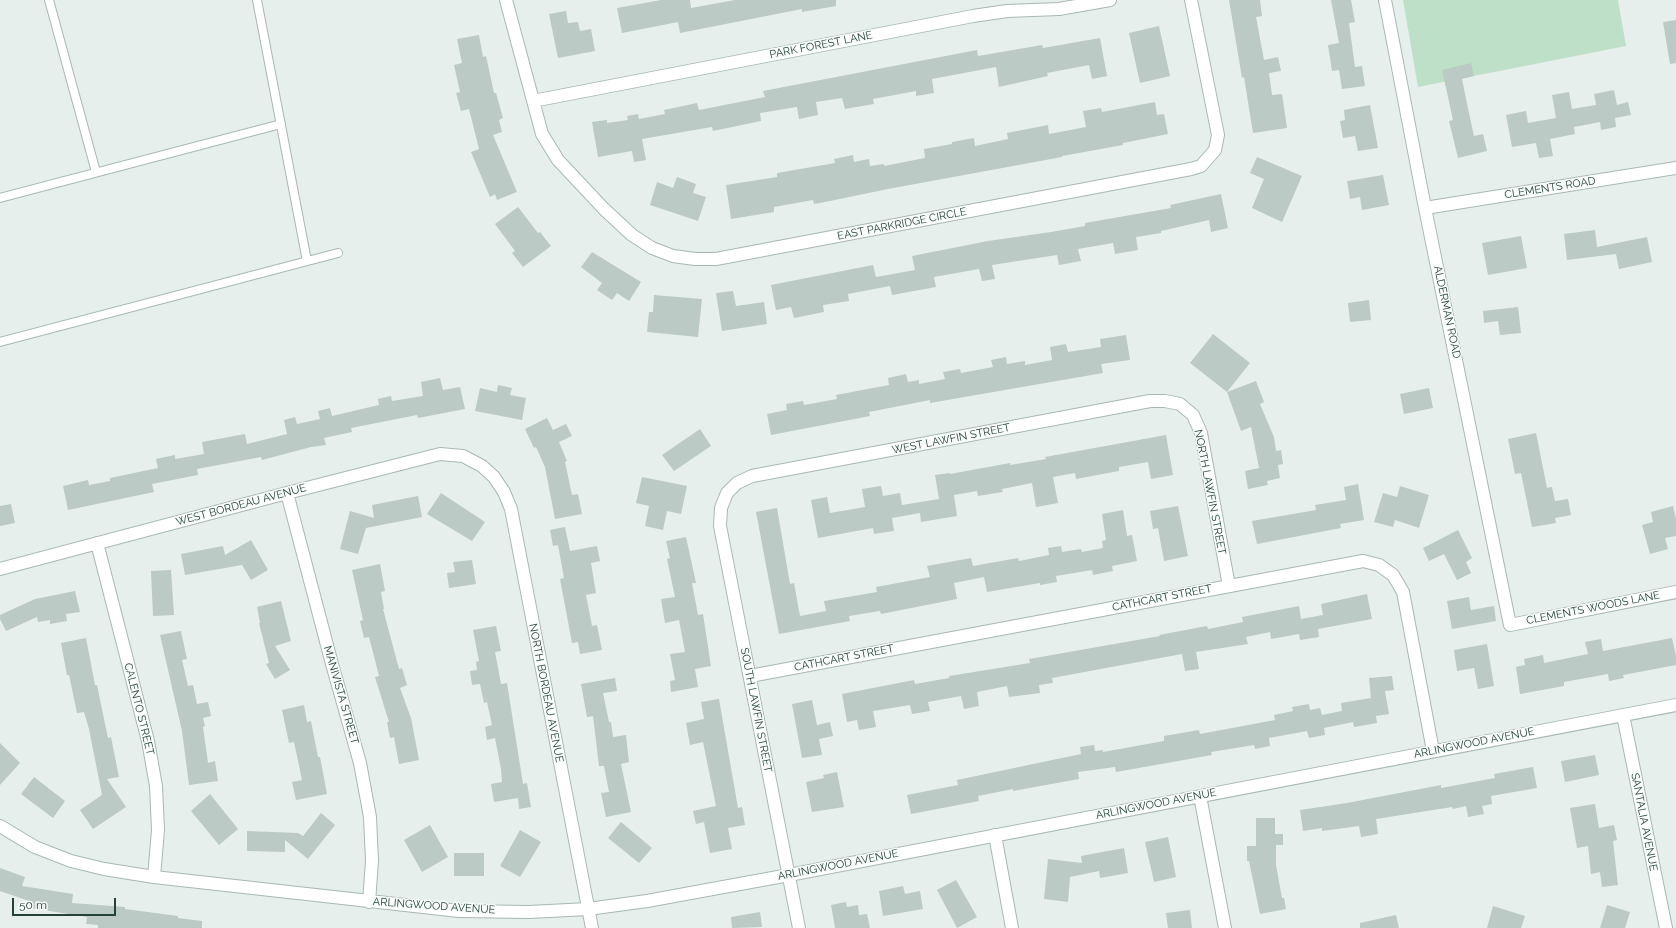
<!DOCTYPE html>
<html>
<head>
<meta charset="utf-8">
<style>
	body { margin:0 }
	#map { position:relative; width:1676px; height:928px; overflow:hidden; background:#e6efeb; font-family:Raleway,sans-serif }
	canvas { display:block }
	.scale { position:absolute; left:12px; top:898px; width:104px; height:18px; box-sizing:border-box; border:2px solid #24423a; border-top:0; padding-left:5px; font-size:12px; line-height:14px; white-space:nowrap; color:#24423a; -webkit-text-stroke:3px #f7fbf9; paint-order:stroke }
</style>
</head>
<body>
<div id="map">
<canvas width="1676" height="928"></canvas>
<div class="scale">50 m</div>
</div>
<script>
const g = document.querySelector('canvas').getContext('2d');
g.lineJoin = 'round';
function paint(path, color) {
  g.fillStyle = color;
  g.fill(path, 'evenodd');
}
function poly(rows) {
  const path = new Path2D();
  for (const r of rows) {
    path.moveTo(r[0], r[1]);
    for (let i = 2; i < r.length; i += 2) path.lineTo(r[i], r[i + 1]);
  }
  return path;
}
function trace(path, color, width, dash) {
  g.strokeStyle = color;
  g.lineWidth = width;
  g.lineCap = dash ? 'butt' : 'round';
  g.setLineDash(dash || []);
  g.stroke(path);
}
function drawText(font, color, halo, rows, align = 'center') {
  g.font = font + ' Raleway,sans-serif';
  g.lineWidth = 3;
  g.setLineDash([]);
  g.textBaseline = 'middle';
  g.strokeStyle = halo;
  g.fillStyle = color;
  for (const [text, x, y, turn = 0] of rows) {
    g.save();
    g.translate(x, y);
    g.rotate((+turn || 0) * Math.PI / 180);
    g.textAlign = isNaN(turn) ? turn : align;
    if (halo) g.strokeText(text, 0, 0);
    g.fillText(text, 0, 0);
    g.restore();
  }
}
paint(poly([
	[1403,0,1618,0,1626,46,1418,87]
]), '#bfe0c8');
paint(poly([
	[661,0,690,0,691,8,735,0,836,0,836,6,802,12,802,9,680,33,678,22,622,33,617,8],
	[1229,0,1260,0,1262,16,1256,17,1264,60,1278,57,1281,71,1269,73,1272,95,1282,94,1287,128,1253,133,1244,77,1242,78],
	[1331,0,1351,0,1355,22,1349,23,1355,67,1362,66,1365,86,1342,89,1339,70,1332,71,1328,45,1339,43],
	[566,11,568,23,578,22,580,31,591,29,595,51,558,58,549,14],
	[1676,20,1676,63,1670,64,1663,22],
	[1159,26,1170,76,1140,83,1129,33],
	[479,35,483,57,486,56,494,93,496,93,503,118,499,120,502,132,493,135,517,192,497,200,495,194,490,197,471,152,479,149,469,109,461,111,456,93,460,92,454,65,462,63,457,39],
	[1100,38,1107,76,1092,79,1089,65,1047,73,1048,76,999,87,996,67,932,79,934,93,916,96,916,91,873,99,874,104,845,109,842,98,816,102,818,115,799,119,797,107,760,113,761,121,713,131,712,127,642,139,646,160,634,162,632,151,598,157,592,122,607,120,607,123,628,120,627,116,638,114,639,119,665,114,664,110,697,103,699,110,765,97,763,91,977,50,978,56,1042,45,1043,48],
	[1471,63,1474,76,1462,79,1467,104,1474,136,1483,134,1487,151,1458,158,1449,121,1453,120,1442,70],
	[1614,90,1617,105,1628,102,1631,115,1615,118,1616,127,1601,130,1600,122,1574,127,1575,134,1550,139,1553,156,1539,158,1536,143,1512,147,1506,115,1526,111,1528,123,1556,118,1552,95,1569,92,1572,109,1596,105,1594,94],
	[1155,102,1157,115,1164,114,1168,134,1123,143,1123,145,1062,156,1062,157,888,189,830,201,814,204,813,200,774,207,774,212,731,219,726,185,777,177,777,173,835,163,834,159,853,155,854,162,869,159,870,166,884,164,884,166,925,158,924,149,952,144,952,142,974,138,975,146,1008,139,1007,133,1048,125,1049,134,1086,127,1083,111,1101,108,1102,112],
	[1370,105,1378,148,1358,151,1355,136,1343,138,1340,121,1345,120,1344,110],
	[1257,157,1302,176,1282,222,1252,208,1264,179,1250,173],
	[1383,175,1389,205,1362,210,1360,197,1350,199,1347,181],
	[677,177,696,184,693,193,706,197,698,221,650,205,657,182,673,188],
	[1221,194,1228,228,1211,232,1209,220,1161,231,1161,233,1136,237,1138,250,1115,254,1113,243,1078,249,1081,261,1059,265,1057,255,992,265,995,279,982,281,979,269,934,277,936,287,892,295,890,286,848,294,849,301,823,305,824,312,794,318,791,307,776,310,771,285,873,265,876,277,915,270,912,256,988,241,1051,232,1085,226,1085,223,1171,208,1170,205],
	[518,207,538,233,540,232,551,246,523,267,512,253,515,251,495,224],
	[1595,230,1597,247,1647,237,1652,262,1619,269,1616,254,1567,260,1564,234],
	[1521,236,1527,268,1488,275,1482,243],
	[592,252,641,282,629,301,617,293,612,300,597,290,602,283,581,267],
	[733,291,736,306,764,302,767,324,722,331,716,293],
	[654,295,702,299,698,337,647,332,649,312,653,312],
	[1369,300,1371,320,1350,322,1348,303],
	[1518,307,1521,333,1500,335,1498,321,1484,323,1483,311],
	[1213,334,1250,363,1227,392,1256,381,1264,402,1260,404,1274,437,1276,451,1281,450,1283,464,1278,465,1280,478,1267,481,1268,485,1248,489,1245,471,1259,468,1251,427,1241,431,1227,392,1190,363],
	[1126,335,1130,360,1101,364,1103,373,930,403,930,400,869,412,870,416,771,435,767,414,787,410,786,404,803,401,804,405,837,399,836,395,889,385,888,378,906,374,908,382,919,380,919,384,945,379,943,372,960,369,961,373,993,367,991,360,1006,357,1007,364,1025,361,1025,365,1052,360,1050,347,1066,344,1068,352,1101,347,1100,339],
	[440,378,443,390,460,387,465,409,418,418,417,415,351,428,352,432,324,438,326,445,311,447,262,460,261,457,197,469,198,475,152,484,154,492,68,510,63,486,88,480,89,485,110,481,110,478,158,468,156,459,175,455,175,459,204,454,202,442,245,434,247,444,287,434,284,420,295,417,297,424,320,419,318,411,330,408,332,416,379,405,378,399,391,396,392,401,423,396,421,382],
	[498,385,512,388,510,395,526,398,522,420,475,411,480,388,497,392],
	[1429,388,1433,408,1404,414,1400,394],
	[547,418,553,430,566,424,572,436,559,442,567,461,565,462,572,495,578,494,582,514,555,519,545,467,536,447,534,448,525,429],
	[700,429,711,446,674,471,662,455],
	[1536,433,1547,488,1552,487,1555,501,1568,499,1571,515,1555,518,1556,523,1532,527,1521,473,1515,474,1508,439],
	[1166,435,1173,475,1151,479,1148,462,1119,467,1119,471,1076,479,1075,473,1053,477,1058,503,1036,507,1032,483,1002,489,1003,492,978,496,977,491,954,495,957,516,921,522,920,513,892,518,894,531,874,534,873,528,818,538,811,500,827,497,830,513,865,507,862,489,881,486,883,496,900,493,902,505,939,499,935,475,950,473,950,474,1010,463,1010,465,1046,459,1045,457],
	[642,477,687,486,681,514,667,511,663,530,645,526,649,506,636,503],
	[1358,484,1364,520,1340,524,1341,528,1257,544,1252,521,1316,510,1315,505,1346,500,1344,487],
	[1400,486,1429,495,1419,528,1395,520,1393,527,1374,522,1383,493,1397,497],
	[441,493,485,522,472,541,427,514],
	[418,496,422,517,366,528,358,554,340,549,350,511,374,518,372,505],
	[11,504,15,523,0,526,0,506],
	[1178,506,1188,556,1164,561,1158,528,1153,529,1150,511],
	[1673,506,1676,519,1676,536,1665,538,1668,549,1650,554,1642,525,1653,522,1651,512],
	[777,508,790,584,794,583,800,616,826,611,824,601,877,592,876,587,930,577,927,566,971,558,973,566,1018,558,1019,561,1049,555,1048,548,1061,546,1062,552,1081,549,1082,552,1103,548,1102,541,1106,540,1102,514,1123,510,1127,536,1132,535,1137,561,1112,566,1113,571,1093,575,1092,570,1056,576,1057,582,1040,585,1040,583,987,592,984,577,954,583,957,599,881,614,880,611,849,616,850,621,779,634,756,512],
	[565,527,570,551,597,546,600,561,591,563,596,593,586,595,592,626,597,625,602,650,580,654,578,642,572,643,560,579,564,578,558,545,553,546,550,530],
	[1458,530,1472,558,1466,562,1471,573,1457,580,1444,554,1429,561,1423,548],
	[686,537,696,583,692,583,698,615,703,614,711,666,695,669,698,687,671,692,670,681,675,680,670,654,685,652,679,620,665,623,661,599,675,597,667,559,670,558,666,541],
	[251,540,268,570,251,580,242,565,185,575,181,554,223,546,225,555],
	[472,560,476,584,449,588,447,573,455,572,453,562],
	[380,564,385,591,381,592,384,609,383,609,399,669,402,668,407,685,400,688,411,718,419,760,399,764,394,737,390,738,387,722,389,722,375,677,379,676,369,637,364,638,360,621,363,620,352,570],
	[171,570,174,615,153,616,151,571],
	[75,591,80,612,66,614,67,621,50,624,50,620,38,622,37,617,6,631,0,619,0,615,35,599],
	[1367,594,1372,619,1318,629,1319,637,1300,640,1299,634,1271,639,1270,632,1246,637,1248,644,1196,652,1199,669,1185,671,1182,654,1052,678,1053,683,1039,685,1040,693,1009,697,1007,686,977,692,979,706,964,709,961,696,928,702,930,711,912,714,910,705,873,711,876,727,859,730,857,720,847,722,842,694,914,680,915,684,949,678,949,676,1030,663,1029,659,1160,636,1159,635,1207,626,1208,629,1243,622,1242,617,1299,606,1301,619,1323,615,1321,604],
	[1469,597,1471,610,1494,606,1496,621,1452,629,1447,601],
	[281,601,291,641,275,646,290,670,275,679,266,664,269,663,259,623,260,623,257,607],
	[496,626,501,651,495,652,501,684,507,683,523,784,527,783,531,807,519,809,518,798,494,802,491,784,502,782,501,769,495,738,487,740,485,727,492,725,487,702,484,703,480,684,472,685,470,671,477,670,476,662,479,661,473,630],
	[181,631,187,659,182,660,188,686,193,685,197,704,208,702,211,716,203,718,205,726,203,727,208,763,215,761,218,781,189,785,182,731,160,635],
	[86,638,95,685,97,685,108,738,111,737,119,777,107,779,126,807,93,829,80,810,102,795,89,729,84,712,77,713,69,675,67,675,61,643],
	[1672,638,1676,656,1676,665,1623,675,1624,678,1609,681,1608,674,1564,682,1564,686,1520,694,1516,667,1525,665,1524,659,1543,655,1544,663,1588,654,1585,642,1601,639,1603,651],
	[1487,644,1494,686,1478,689,1474,668,1457,671,1454,650],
	[1392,676,1394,690,1385,691,1389,714,1376,716,1377,723,1354,727,1353,722,1324,728,1325,735,1309,738,1307,731,1269,738,1270,746,1255,749,1254,745,1211,752,1212,755,1116,772,1115,767,1078,772,1079,779,1013,791,1013,789,978,796,979,801,911,814,907,795,958,785,957,780,1081,754,1080,747,1094,745,1095,751,1103,750,1103,752,1164,741,1164,736,1199,730,1200,734,1275,720,1274,715,1293,711,1292,707,1309,704,1310,710,1320,708,1322,715,1342,711,1341,703,1371,698,1369,678],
	[615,678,617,691,603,693,609,722,611,722,613,737,626,735,629,762,621,764,631,812,606,817,601,793,609,792,604,766,599,766,593,716,587,717,581,684],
	[719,699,738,808,742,807,745,825,728,828,732,849,710,853,704,822,696,824,693,811,716,806,703,742,690,745,686,723,704,719,701,702],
	[812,700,817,725,830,722,833,736,819,739,822,755,802,758,792,704],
	[304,705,307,722,311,721,318,757,320,757,327,794,296,800,292,782,302,780,294,742,289,743,282,710],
	[0,743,20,763,0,785],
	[1595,755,1599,775,1565,782,1561,761],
	[1533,767,1537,788,1491,796,1492,804,1482,806,1484,814,1468,817,1466,806,1453,809,1452,807,1376,819,1378,834,1361,837,1359,826,1322,831,1322,828,1303,831,1300,810,1347,803,1441,785,1441,788,1495,778,1494,774],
	[837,772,844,807,812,812,806,782,824,778,823,775],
	[34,777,65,801,53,818,21,794],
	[210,794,238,829,219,845,191,811],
	[1595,804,1599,828,1614,825,1617,840,1613,841,1618,885,1602,887,1600,872,1591,874,1588,846,1577,848,1570,808],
	[321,813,335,825,308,859,285,840,285,852,247,851,247,831,298,833,303,836],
	[1256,818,1275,818,1275,834,1283,834,1283,845,1276,845,1276,865,1282,898,1284,898,1286,909,1260,914,1249,861,1247,861,1247,846,1256,846],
	[621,822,652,848,639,863,608,838],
	[430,825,448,857,422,872,404,840],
	[520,830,541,842,520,877,500,866],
	[1168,837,1176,877,1154,882,1145,842],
	[1124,848,1128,873,1100,878,1099,871,1070,877,1068,902,1044,899,1048,859,1082,863,1081,856],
	[454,853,484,853,484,876,454,876],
	[0,868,25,877,22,886,73,894,72,903,125,907,125,909,178,916,178,918,202,921,202,928,98,928,98,925,86,924,87,917,31,908,32,902,0,891],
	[956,880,977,917,957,928,937,890],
	[903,886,905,894,920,891,923,909,883,916,879,891],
	[846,902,847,907,858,905,859,915,867,914,870,928,835,928,831,905],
	[1607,905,1630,912,1625,928,1600,928],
	[1493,906,1525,916,1521,928,1487,928],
	[1190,910,1192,928,1168,928,1166,913],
	[760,912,762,927,732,928,731,917],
	[1396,915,1399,928,1360,928,1360,923]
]), '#bbcac4');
const service = poly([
	[49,0,96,172],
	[257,0,307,261],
	[0,198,281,124],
	[0,342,338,253]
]);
const minor = poly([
	[506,0,542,134,558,160,604,209,632,235,652,248,673,256,695,259,716,259,1191,169,1201,166,1215,150,1218,135,1191,0],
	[1385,0,1425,208,1510,625,1676,592],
	[533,101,973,16,1007,11,1059,9,1110,0],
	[1425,208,1676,168],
	[287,493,332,664,360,763,370,817,372,861,369,902],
	[97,543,148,741,156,786,158,830,154,877],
	[0,569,287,493,440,454,463,456,482,466,494,477,504,492,511,509,592,928],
	[750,676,1363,561,1379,565,1393,575,1403,592,1433,751],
	[1623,715,1666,928],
	[1200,796,1225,928],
	[0,826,35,847,71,861,104,869,154,877,459,911,529,912,588,909,647,901,789,875,1676,705],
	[995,835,1012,928],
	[799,928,720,526,721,508,727,493,737,483,752,476,1150,401,1165,401,1180,404,1193,415,1201,433,1229,586]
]);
trace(service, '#a8b8b2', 10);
trace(minor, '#a8b8b2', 14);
trace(service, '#fff', 8);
trace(minor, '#fff', 12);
drawText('11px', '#24423a', '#f7fbf9', [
	["PARK FOREST LANE",821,45,-11],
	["CLEMENTS ROAD",1550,188,-9],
	["EAST PARKRIDGE CIRCLE",902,224,-11],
	["ALDERMAN ROAD",1447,312,78],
	["WEST LAWFIN STREET",951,439,-11],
	["NORTH LAWFIN STREET",1210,492,79],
	["WEST BORDEAU AVENUE",241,505,-15],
	["CATHCART STREET",1162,598,-11],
	["CLEMENTS WOODS LANE",1593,608,-11],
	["CATHCART STREET",844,658,-11],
	["NORTH BORDEAU AVENUE",546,693,79],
	["MANIVISTA STREET",341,695,74],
	["CALENTO STREET",139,709,76],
	["SOUTH LAWFIN STREET",756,710,79],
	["ARLINGWOOD AVENUE",1474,743,-11],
	["ARLINGWOOD AVENUE",1156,804,-11],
	["SANTALIA AVENUE",1644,822,79],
	["ARLINGWOOD AVENUE",838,865,-11],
	["ARLINGWOOD AVENUE",434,906,4]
]);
</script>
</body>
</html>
